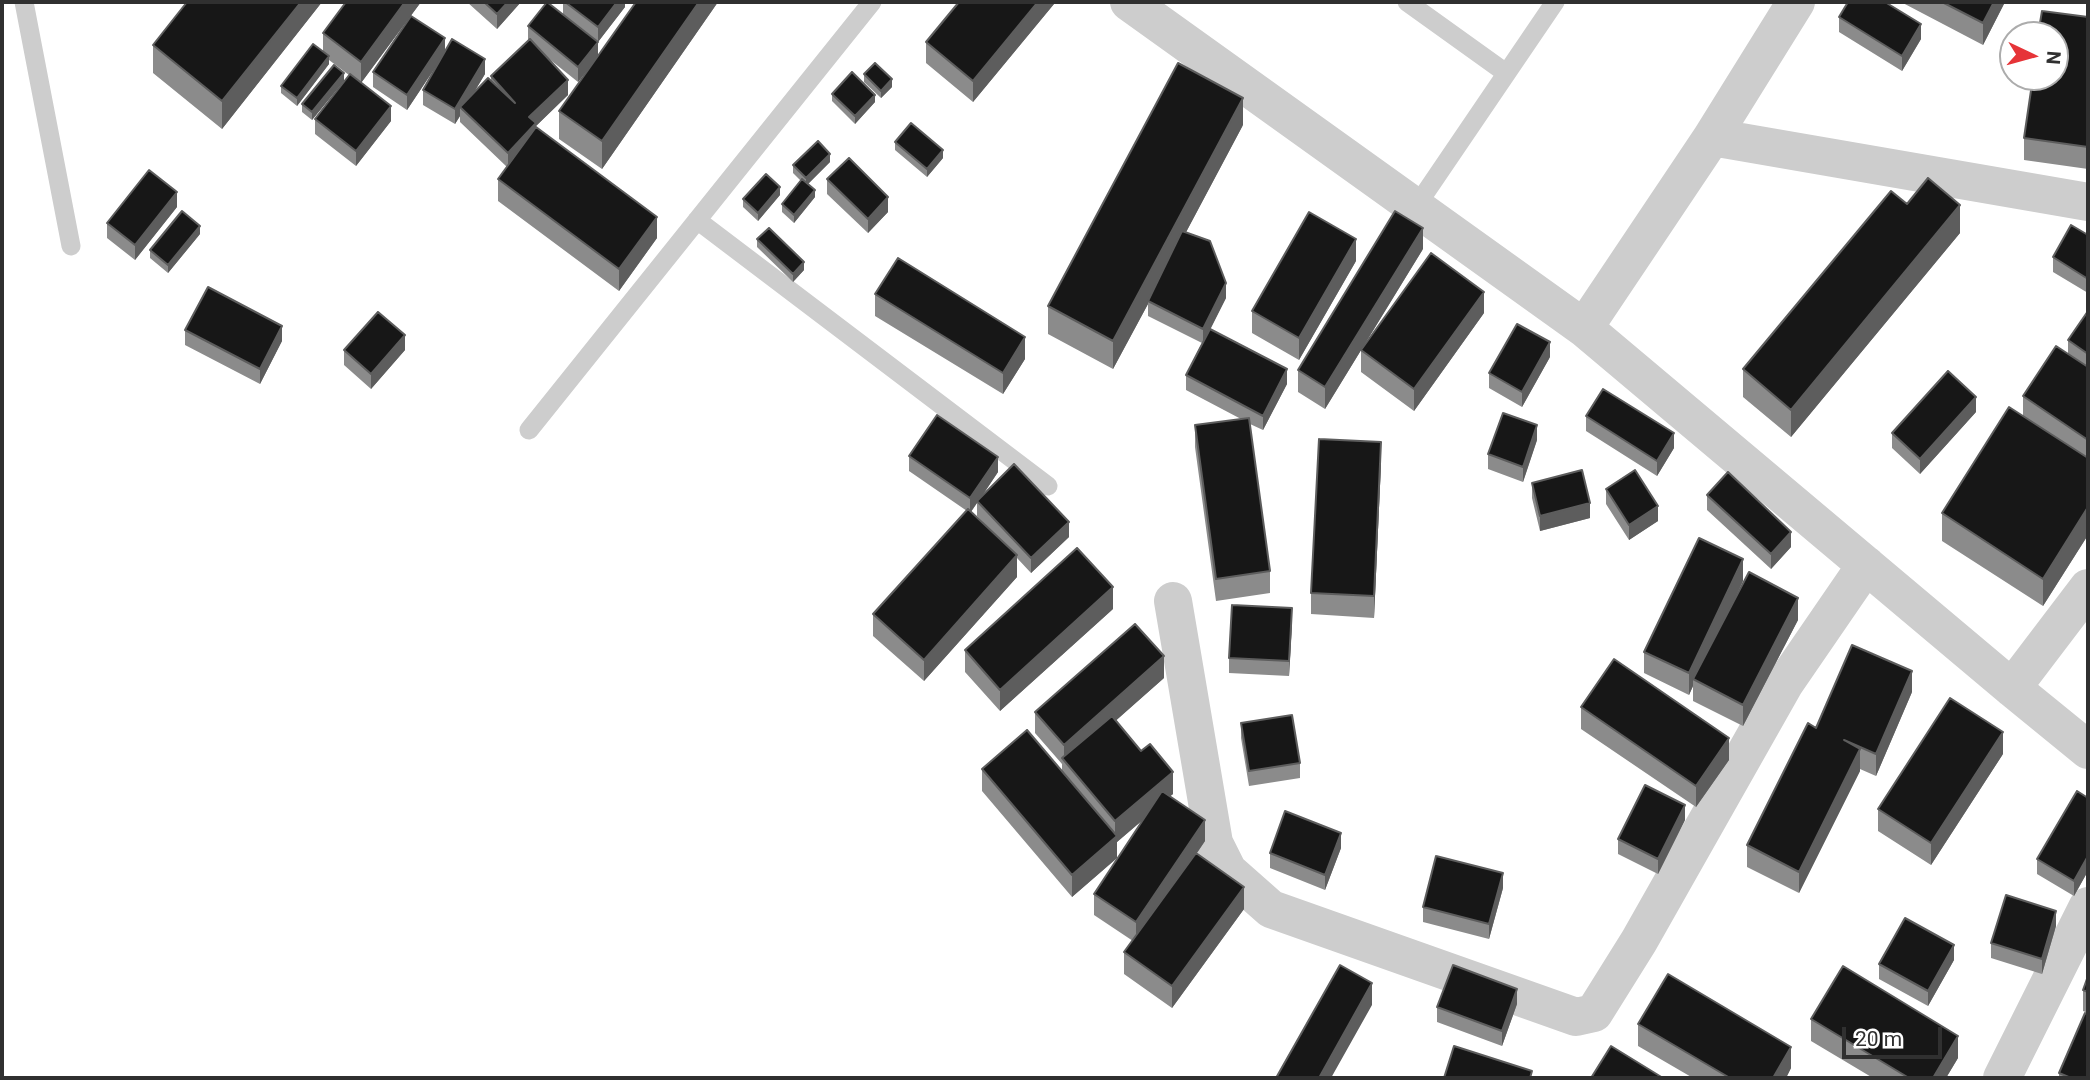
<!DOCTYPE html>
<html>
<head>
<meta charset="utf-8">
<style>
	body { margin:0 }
	#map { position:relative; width:2090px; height:1080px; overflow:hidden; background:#fff; font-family:Roboto,sans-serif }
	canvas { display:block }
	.frame { position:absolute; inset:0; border:4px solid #303030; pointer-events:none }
	.north { position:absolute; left:1999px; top:21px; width:70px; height:70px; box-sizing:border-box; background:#fff; border:2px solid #acacac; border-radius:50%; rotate:95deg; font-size:19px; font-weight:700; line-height:28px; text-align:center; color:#303030 }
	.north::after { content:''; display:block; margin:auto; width:24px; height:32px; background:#e63438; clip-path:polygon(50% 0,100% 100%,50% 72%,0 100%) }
	.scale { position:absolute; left:1842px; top:1027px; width:100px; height:32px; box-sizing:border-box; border:4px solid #303030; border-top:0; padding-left:9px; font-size:21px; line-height:24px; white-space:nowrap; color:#303030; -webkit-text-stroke:5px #fff; paint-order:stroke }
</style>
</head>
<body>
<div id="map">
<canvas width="2090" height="1080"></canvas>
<div class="frame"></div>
<div class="north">N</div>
<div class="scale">20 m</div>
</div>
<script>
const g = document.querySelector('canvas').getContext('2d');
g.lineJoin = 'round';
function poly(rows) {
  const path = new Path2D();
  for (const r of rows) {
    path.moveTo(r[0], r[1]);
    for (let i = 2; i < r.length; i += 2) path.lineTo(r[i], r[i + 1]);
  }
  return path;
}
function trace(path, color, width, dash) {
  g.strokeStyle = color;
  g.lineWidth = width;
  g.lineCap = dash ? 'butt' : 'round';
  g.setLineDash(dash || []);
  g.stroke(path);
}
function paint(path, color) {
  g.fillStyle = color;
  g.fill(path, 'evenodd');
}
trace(poly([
	[24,2,71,246],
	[1407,2,1506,73],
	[1415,208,1555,2],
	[697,220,1048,486],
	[529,430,872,2]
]), '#cdcdcd', 19);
trace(poly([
	[1129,2,1584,328,2012,688,2088,750],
	[1712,137,2088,202],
	[1584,328,1712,137,1796,2],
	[1173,601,1214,843,1228,871,1271,909,1576,1017,1594,1013,1639,941,1785,683,1866,565],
	[2012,688,2088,588],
	[2002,1078,2088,906]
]), '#cdcdcd', 38);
paint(poly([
	[322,2,222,129,153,73,153,45],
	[421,2,361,83,391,121,356,166,315,134,315,119,349,75,329,60,329,64,297,106,281,93,281,86,323,51,323,33],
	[467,2,521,2,497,29],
	[563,2,625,2,625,7,598,42,583,30,598,57,636,2,718,2,602,169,559,139,559,111,596,59,578,82,543,54,568,95,536,126,536,128,657,238,619,291,498,201,498,179,507,167,460,122,460,116,455,124,423,105,423,90,440,60,407,110,373,87,373,72,445,52,485,74,474,92,491,81,491,76,528,41,528,26,563,14],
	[1054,2,1054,4,973,102,926,63,926,42],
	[1901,2,2005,2,1983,45],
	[1839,17,1921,39,1902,71,1839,32],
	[2088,17,2088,169,2024,160,2024,138],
	[864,74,892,87,881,98,864,82],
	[344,81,312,120,302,112,302,104],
	[832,94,875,102,855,124,832,101],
	[1243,125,1186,232,1226,298,1210,329,1287,384,1263,430,1250,424,1270,571,1270,593,1216,601,1195,447,1195,425,1241,419,1186,390,1186,375,1202,343,1148,316,1148,304,1113,369,1048,334,1048,306],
	[895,142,943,158,927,177,895,150],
	[830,162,808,184,815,197,794,223,782,212,782,204,801,181,793,173,793,165],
	[827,179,888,212,868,233,827,194],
	[780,195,758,221,743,207,743,199],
	[1907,204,1960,233,1791,437,1743,397,1743,369],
	[177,207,135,260,107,238,107,223],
	[200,234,168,273,150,258,150,250],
	[2088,235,2088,293,2053,272,2053,257],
	[757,239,804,270,793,282,757,247],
	[1423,249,1325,409,1298,392,1298,370],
	[1356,261,1299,360,1252,333,1252,311],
	[875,294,1025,359,1003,394,875,316],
	[2088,311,2088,535,2043,606,1942,541,1942,513,2023,416,2023,396,2068,354,2068,340],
	[1484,313,1414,411,1361,372,1361,350],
	[185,330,282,341,260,384,185,345],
	[344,350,405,350,371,389,344,365],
	[1550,357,1522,407,1489,388,1489,373],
	[1976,412,1920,474,1892,448,1892,433],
	[1586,416,1674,448,1657,476,1586,431],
	[1537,440,1523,482,1488,469,1488,454],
	[909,456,998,472,982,496,1069,537,1031,573,1017,558,1017,577,924,681,873,636,873,614,967,511,909,471],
	[977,503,977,516,990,530,971,512],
	[1381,464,1374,618,1311,614,1311,593],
	[1532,483,1590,518,1540,531,1532,498],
	[1606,489,1658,521,1629,540,1606,504],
	[1707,495,1791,547,1771,569,1707,510],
	[1743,581,1731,607,1798,620,1743,726,1693,701,1693,686,1689,695,1644,673,1644,652],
	[1113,609,1000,711,965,672,965,650],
	[1292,623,1289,676,1229,673,1229,658],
	[1164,678,1116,720,1173,794,1170,796,1205,841,1197,853,1244,909,1172,1008,1124,974,1124,952,1133,941,1094,915,1094,894,1144,819,1117,842,1117,858,1072,897,982,791,982,769,1062,772,1062,764,1035,733,1035,712],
	[1912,692,1876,776,1860,769,1860,771,1799,893,1747,867,1747,845,1816,728],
	[1581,707,1729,760,1696,807,1581,729],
	[1241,723,1300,763,1300,778,1249,786,1241,738],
	[2003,754,1931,865,1878,831,1878,809],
	[2088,798,2088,871,2074,896,2037,874,2037,859],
	[1685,820,1658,874,1618,854,1618,839],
	[1341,848,1325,890,1270,868,1270,853],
	[1503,888,1489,939,1423,922,1423,907],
	[2056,926,2042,974,1991,958,1991,943],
	[1954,960,1928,1006,1879,979,1879,964],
	[2088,976,2088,1013,2083,1011,2083,990],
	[1517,1004,1502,1046,1437,1022,1437,1007],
	[1811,1019,1958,1058,1946,1078,1873,1078,1811,1041],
	[1638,1024,1791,1068,1786,1078,1693,1078,1638,1046],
	[2059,1073,2088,1078,2059,1078]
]), '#8b8b8b');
paint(poly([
	[301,2,322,2,222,129,222,101],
	[405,2,421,2,361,83,361,62],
	[508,2,521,2,497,29,497,14],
	[617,2,625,2,625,7,598,42,598,27],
	[699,2,718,2,602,169,602,141],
	[1038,2,1054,2,1054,4,973,102,973,81],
	[1994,2,2005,2,1983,45,1983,23],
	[1921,24,1921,39,1902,71,1902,56],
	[445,38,445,53,407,110,407,95],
	[598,42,598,57,578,82,578,67],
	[329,56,329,64,297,106,297,98],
	[485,59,485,74,463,111,460,107,460,116,455,124,455,109],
	[344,73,344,81,312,120,312,112],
	[892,79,892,87,881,98,881,91],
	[568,80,568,95,536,126,536,138,508,168,508,153,529,117],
	[875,95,875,102,855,124,855,116],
	[1243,98,1243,125,1149,302,1148,301,1148,304,1113,369,1113,341],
	[391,106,391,121,356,166,356,151],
	[943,150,943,158,927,177,927,169],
	[830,154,830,162,806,186,806,178],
	[780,187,780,195,758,221,758,213],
	[815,190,815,197,794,223,794,215],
	[177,192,177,207,135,260,135,245],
	[888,197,888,212,868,233,868,219],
	[1960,205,1960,233,1791,437,1791,410],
	[657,217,657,238,619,291,619,269],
	[200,226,200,234,168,273,168,265],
	[1423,228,1423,249,1325,409,1325,387],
	[1356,239,1356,261,1299,360,1299,338],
	[804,262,804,270,793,282,793,274],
	[1226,283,1226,298,1203,344,1203,329],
	[1484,292,1484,313,1414,411,1414,389],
	[282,326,282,341,260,384,260,369],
	[405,335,405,350,371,389,371,374],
	[1025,337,1025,359,1003,394,1003,373],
	[1550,342,1550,357,1522,407,1522,392],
	[1287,369,1287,384,1263,430,1263,416],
	[1976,397,1976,412,1920,474,1920,459],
	[1537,425,1537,440,1523,482,1523,467],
	[1674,433,1674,448,1657,476,1657,461],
	[1381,442,1381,464,1374,618,1374,596],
	[998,457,998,472,978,502,977,501,977,503,970,513,970,498],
	[1590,503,1590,518,1540,531,1540,516],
	[1658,506,1658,521,1629,540,1629,525],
	[2088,507,2088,535,2043,606,2043,579],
	[1069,522,1069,537,1031,573,1031,558],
	[1791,532,1791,547,1771,569,1771,554],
	[1017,555,1017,577,924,681,924,660],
	[1743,559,1743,581,1696,681,1693,679,1693,686,1689,695,1689,673],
	[1113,587,1113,609,1000,711,1000,690],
	[1798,598,1798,620,1743,726,1743,705],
	[1292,608,1292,623,1289,676,1289,661],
	[1164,656,1164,678,1067,764,1064,760,1064,745],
	[1912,671,1912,692,1876,776,1876,754],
	[2003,732,2003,754,1931,865,1931,843],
	[1729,738,1729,760,1696,807,1696,786],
	[1860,749,1860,771,1799,893,1799,872],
	[1173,772,1173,794,1117,842,1117,858,1072,897,1072,875,1115,838,1115,821],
	[1685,805,1685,820,1658,874,1658,859],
	[1205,820,1205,841,1136,943,1136,922],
	[1341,833,1341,848,1325,890,1325,875],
	[2088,856,2088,871,2074,896,2074,881],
	[1503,873,1503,888,1489,939,1489,924],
	[1244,887,1244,909,1172,1008,1172,986],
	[2056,911,2056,926,2042,974,2042,959],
	[1954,945,1954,960,1928,1006,1928,991],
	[1372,983,1372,1005,1331,1078,1319,1078],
	[1517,989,1517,1004,1502,1046,1502,1031],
	[1958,1036,1958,1058,1946,1078,1933,1078],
	[1791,1047,1791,1068,1786,1078,1773,1078]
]), '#5d5d5d');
const building = poly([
	[187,2,301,2,222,101,153,45,187,2],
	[346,2,405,2,361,62,323,33,346,2],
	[484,2,508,2,497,14,484,2],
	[547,2,598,42,578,67,528,26,547,2],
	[565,2,617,2,598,27,565,2],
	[636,2,699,2,602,141,559,111,636,2],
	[959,2,1038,2,973,81,926,42,959,2],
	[1848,2,1885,2,1921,24,1902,56,1839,17,1848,2],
	[1942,2,1994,2,1983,23,1942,2],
	[2042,11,2088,17,2088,147,2024,138,2033,77,2055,77,2055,35,2038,35,2042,11],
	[411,16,445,38,407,95,373,72,411,16],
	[452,39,485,59,455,109,423,90,452,39],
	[530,39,568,80,529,117,536,123,508,153,460,107,488,78,515,103,491,76,530,39],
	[313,44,329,56,297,98,281,86,313,44],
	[875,63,892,79,881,91,864,74,875,63],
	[1178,63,1243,98,1113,341,1048,306,1178,63],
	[334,65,344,73,312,112,302,104,334,65],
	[852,72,875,95,855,116,832,94,852,72],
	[350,74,391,106,356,151,315,119,350,74],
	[911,123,943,150,927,169,895,142,911,123],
	[536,127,657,217,619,269,498,179,536,127],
	[818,141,830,154,806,178,793,165,818,141],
	[849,158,888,197,868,219,827,179,849,158],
	[149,170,177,192,135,245,107,223,149,170],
	[766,174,780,187,758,213,743,199,766,174],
	[1928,178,1960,205,1791,410,1743,369,1891,191,1907,204,1928,178],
	[802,179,815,190,794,215,782,204,802,179],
	[182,211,200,226,168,265,150,250,182,211],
	[1395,211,1423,228,1325,387,1298,370,1395,211],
	[1309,212,1356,239,1299,338,1252,311,1309,212],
	[2071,225,2088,235,2088,279,2053,257,2071,225],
	[769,228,804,262,793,274,757,239,769,228],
	[1182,231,1210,241,1226,283,1203,329,1148,301,1182,231],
	[1431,253,1484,292,1414,389,1361,350,1431,253],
	[898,258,1025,337,1003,373,875,294,898,258],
	[208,287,282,326,260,369,185,330,208,287],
	[2088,311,2088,354,2068,340,2088,311],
	[378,312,405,335,371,374,344,350,378,312],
	[1517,324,1550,342,1522,392,1489,373,1517,324],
	[1210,329,1287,369,1263,416,1186,375,1210,329],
	[2056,346,2088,367,2088,440,2023,396,2056,346],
	[1948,371,1976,397,1920,459,1892,433,1948,371],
	[1603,389,1674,433,1657,461,1586,416,1603,389],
	[2009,407,2088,458,2088,507,2043,579,1942,513,2009,407],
	[1503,413,1537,425,1523,467,1488,454,1503,413],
	[937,415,998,457,970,498,909,456,937,415],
	[1249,418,1270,571,1216,579,1195,425,1249,418],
	[1319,439,1381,442,1374,596,1311,593,1319,439],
	[1014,464,1069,522,1031,558,977,501,1014,464],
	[1582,470,1590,503,1540,516,1532,483,1582,470],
	[1635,470,1658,506,1629,525,1606,489,1635,470],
	[1728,472,1791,532,1771,554,1707,495,1728,472],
	[968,509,1017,555,924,660,873,614,968,509],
	[1699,538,1743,559,1689,673,1644,652,1699,538],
	[1077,548,1113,587,1000,690,965,650,1077,548],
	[1749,572,1798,598,1743,705,1693,679,1749,572],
	[1232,605,1292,608,1289,661,1229,658,1232,605],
	[1135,624,1164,656,1064,745,1035,712,1135,624],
	[1852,645,1912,671,1876,754,1844,740,1860,749,1799,872,1747,845,1808,723,1816,728,1852,645],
	[1614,659,1729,738,1696,786,1581,707,1614,659],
	[1950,698,2003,732,1931,843,1878,809,1950,698],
	[1292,715,1300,763,1249,771,1241,723,1292,715],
	[1112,716,1141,751,1150,744,1173,772,1115,821,1062,758,1112,716],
	[1027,730,1117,836,1072,875,982,769,1027,730],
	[1645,785,1685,805,1658,859,1618,839,1645,785],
	[1162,791,1205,820,1136,922,1094,894,1162,791],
	[2077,791,2088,798,2088,856,2074,881,2037,859,2077,791],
	[1285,811,1341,833,1325,875,1270,853,1285,811],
	[1196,853,1244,887,1172,986,1124,952,1196,853],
	[1436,856,1503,873,1489,924,1423,907,1436,856],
	[2006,895,2056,911,2042,959,1991,943,2006,895],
	[1905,918,1954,945,1928,991,1879,964,1905,918],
	[1340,965,1372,983,1319,1078,1276,1078,1340,965],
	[1453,965,1517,989,1502,1031,1437,1007,1453,965],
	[1843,966,1958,1036,1933,1078,1909,1078,1811,1019,1843,966],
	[1668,974,1791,1047,1773,1078,1730,1078,1638,1024,1668,974],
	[2088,976,2088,992,2083,990,2088,976],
	[2085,1013,2088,1015,2088,1078,2071,1078,2059,1073,2085,1013],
	[1454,1046,1532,1071,1530,1078,1444,1078,1454,1046],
	[1611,1046,1663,1078,1591,1078,1611,1046]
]);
paint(building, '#171717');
trace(building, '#5d5d5d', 2);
</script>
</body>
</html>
